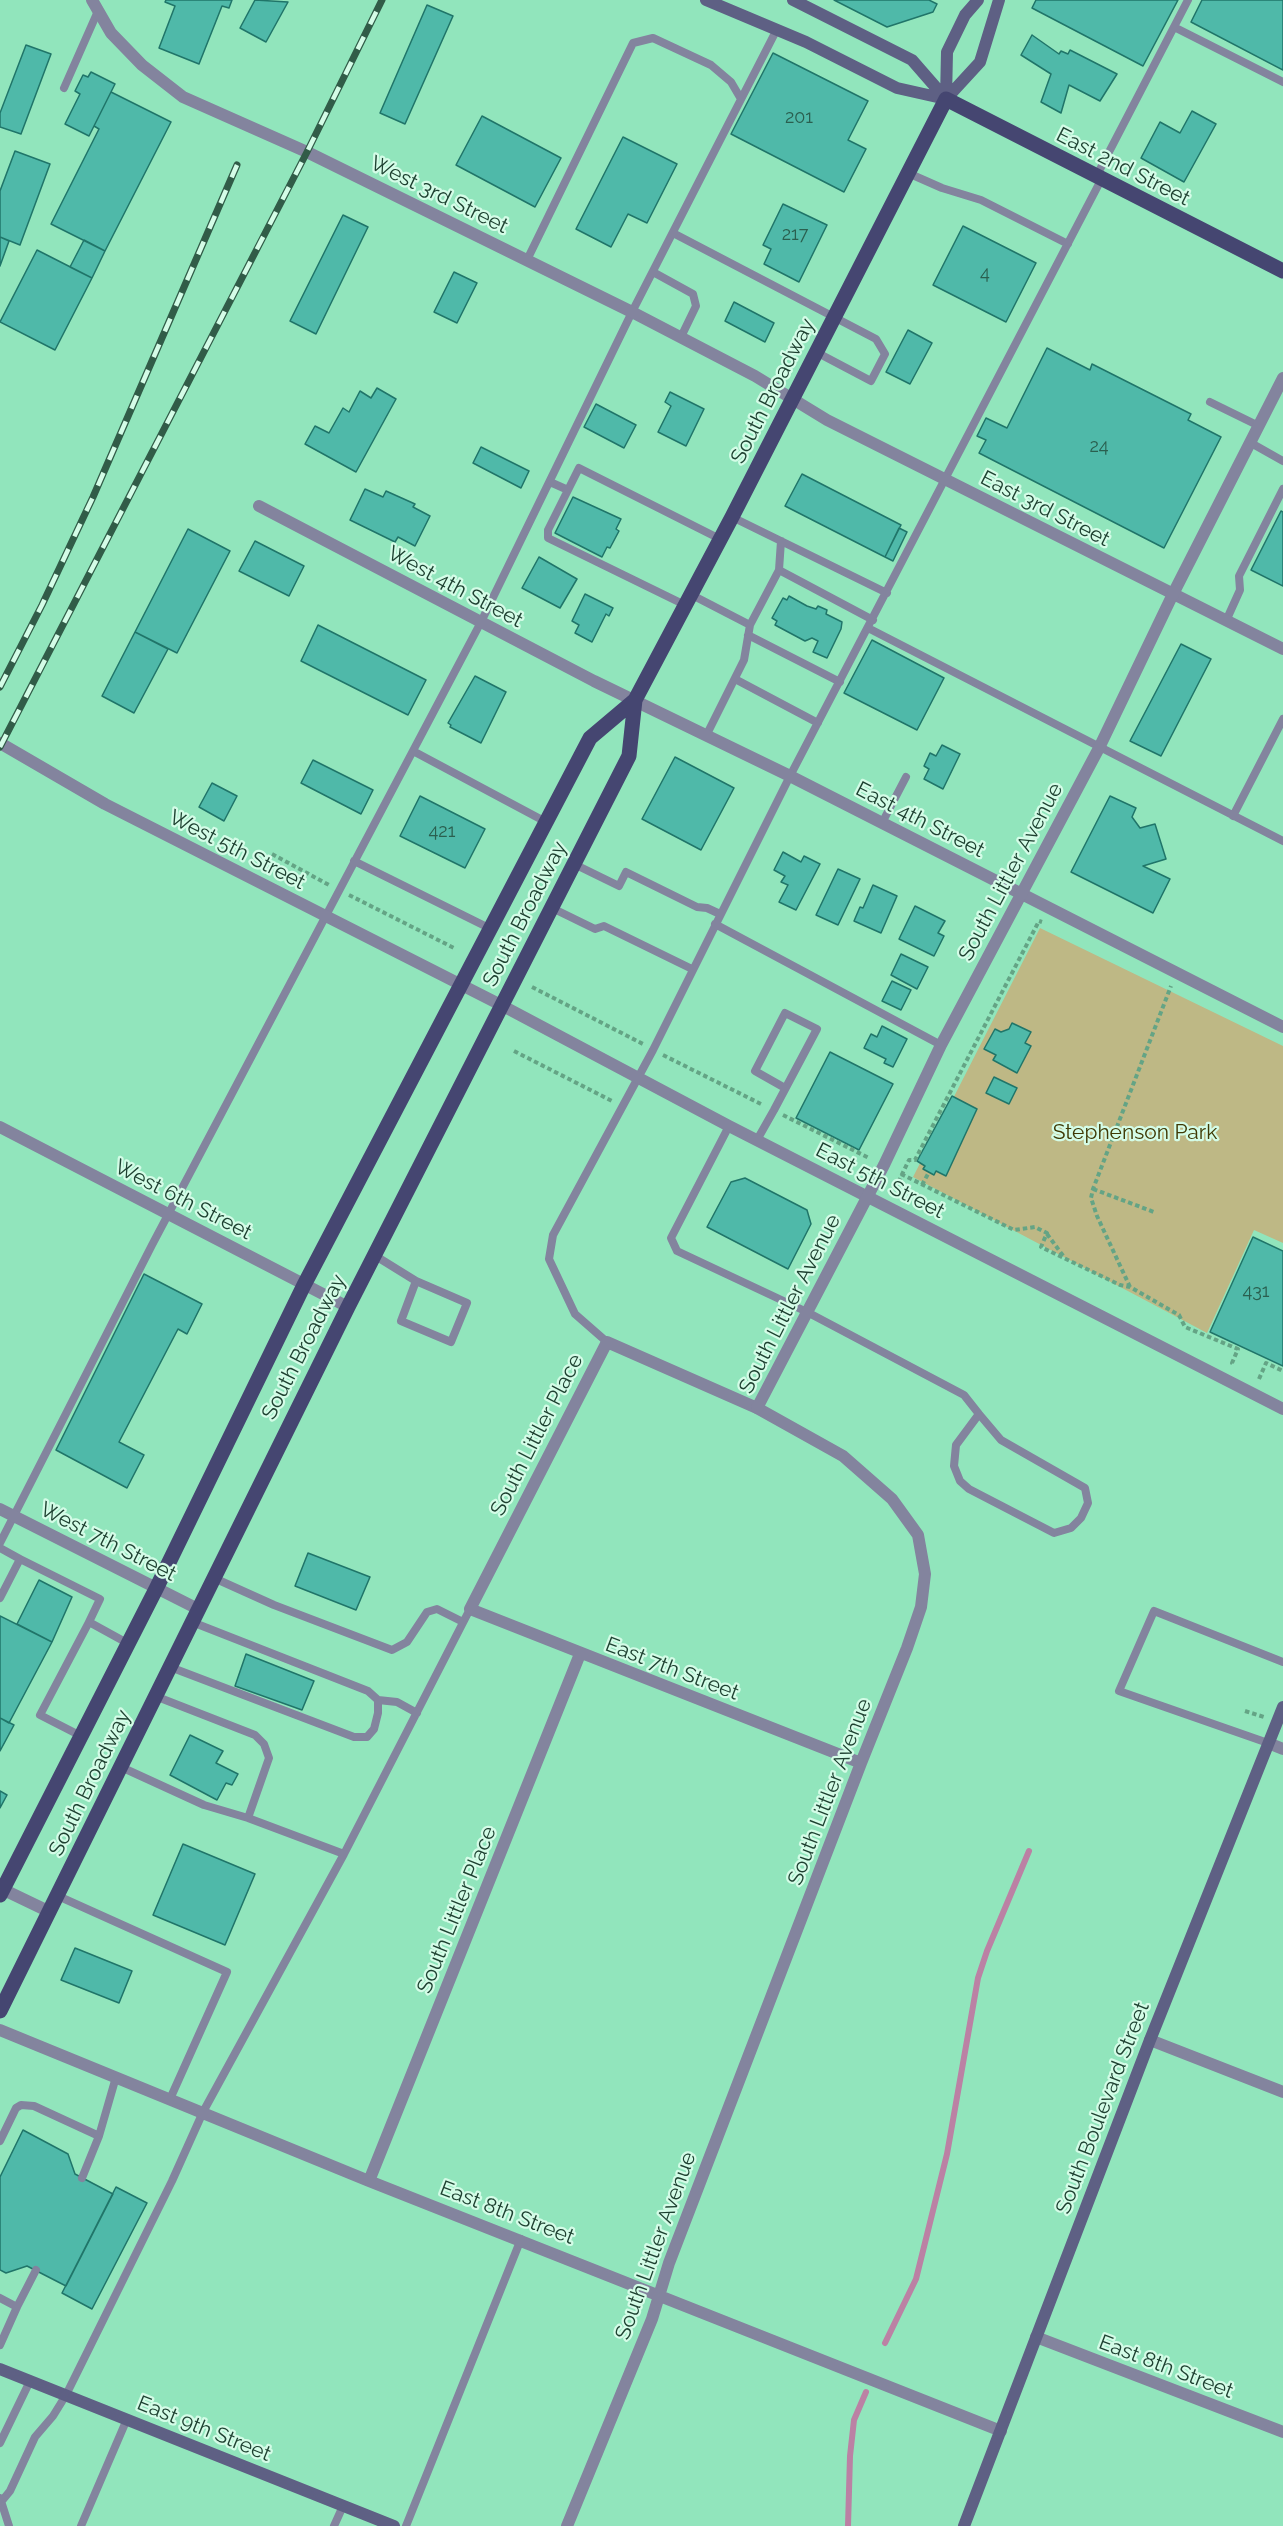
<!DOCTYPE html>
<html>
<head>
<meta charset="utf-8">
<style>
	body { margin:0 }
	canvas { display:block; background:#91e5bc }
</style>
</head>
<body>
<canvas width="1283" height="2526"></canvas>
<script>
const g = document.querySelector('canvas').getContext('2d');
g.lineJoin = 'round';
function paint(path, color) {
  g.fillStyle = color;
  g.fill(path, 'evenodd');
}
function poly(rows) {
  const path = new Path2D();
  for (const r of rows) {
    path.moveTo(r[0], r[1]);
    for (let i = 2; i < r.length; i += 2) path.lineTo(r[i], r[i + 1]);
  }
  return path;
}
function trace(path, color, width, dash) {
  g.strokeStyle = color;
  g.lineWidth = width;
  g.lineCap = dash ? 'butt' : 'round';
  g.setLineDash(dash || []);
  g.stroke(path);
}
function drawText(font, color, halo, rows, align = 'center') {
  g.font = font + ' Raleway,sans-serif';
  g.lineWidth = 4.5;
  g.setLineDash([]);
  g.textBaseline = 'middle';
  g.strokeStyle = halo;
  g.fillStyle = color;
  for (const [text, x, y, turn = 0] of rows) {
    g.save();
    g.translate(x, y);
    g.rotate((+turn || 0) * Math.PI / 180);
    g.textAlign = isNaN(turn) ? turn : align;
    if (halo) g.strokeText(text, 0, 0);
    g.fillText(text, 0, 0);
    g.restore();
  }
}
paint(poly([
	[1040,928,1283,1046,1283,1243,1254,1230,1207,1333,913,1177]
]), '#beb885');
trace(poly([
	[885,2343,916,2279,947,2154,978,1978,987,1951,1029,1851],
	[848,2526,850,2456,854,2420,866,2392]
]), '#bb81a4', 6);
const building = poly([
	[166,0,232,0,229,8,222,6,199,64,159,48,175,6,165,2,166,0],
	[255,0,288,2,266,42,240,28,255,0],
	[834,0,929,0,937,4,933,12,887,27,834,0],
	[1036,0,1178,0,1143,66,1032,8,1036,0],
	[1202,0,1283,0,1283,70,1191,22,1202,0],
	[427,5,453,16,405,124,380,113,427,5],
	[1032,35,1059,54,1061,51,1068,54,1070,50,1117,74,1100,101,1069,85,1061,113,1041,102,1051,74,1021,55,1032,35],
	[26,45,51,54,21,134,0,127,0,113,26,45],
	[773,53,868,101,848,140,866,149,844,192,731,134,773,53],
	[91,72,115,84,89,136,65,124,80,94,75,91,83,75,88,77,91,72],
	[111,92,171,122,105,251,51,224,99,129,94,126,111,92],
	[1192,111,1216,124,1184,182,1141,158,1160,122,1180,133,1192,111],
	[482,116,561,158,535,207,456,165,482,116],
	[623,137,677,164,647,223,628,214,611,247,576,229,623,137],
	[15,151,50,164,20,245,0,237,0,191,15,151],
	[783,204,827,225,799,282,764,264,771,249,763,245,783,204],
	[343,215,368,227,316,334,290,321,343,215],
	[963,226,1036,263,1006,322,933,285,963,226],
	[0,237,9,241,0,266,0,237],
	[84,240,105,251,92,278,70,267,84,240],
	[37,250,92,278,55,350,0,322,37,250],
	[454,272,477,283,457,323,434,312,454,272],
	[734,302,774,323,765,342,725,321,734,302],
	[908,330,932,343,910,384,886,372,908,330],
	[1047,348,1090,370,1092,364,1191,414,1188,420,1221,437,1164,548,979,453,986,440,977,436,986,418,1007,428,1047,348],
	[377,388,396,399,356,472,305,444,315,426,329,433,343,408,349,412,360,391,371,398,377,388],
	[670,392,704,409,686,446,658,432,671,406,665,402,670,392],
	[596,404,636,425,624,448,584,427,596,404],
	[481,447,529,471,521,488,473,463,481,447],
	[802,474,901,525,885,557,785,506,802,474],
	[365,489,383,497,386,491,415,504,413,507,430,516,415,546,398,537,395,542,350,520,365,489],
	[573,497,621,519,616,529,619,531,610,548,607,547,602,557,555,533,573,497],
	[1281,511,1283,512,1283,586,1251,570,1281,511],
	[899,528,907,532,893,561,885,557,899,528],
	[188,529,230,551,177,653,135,632,188,529],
	[255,541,304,566,289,596,239,571,255,541],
	[539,557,577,579,560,608,522,588,539,557],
	[585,594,613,608,609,616,606,614,592,642,575,633,579,625,572,621,585,594],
	[789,596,807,606,816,609,818,606,827,610,826,614,842,622,841,629,827,658,813,652,818,641,812,638,805,641,775,625,777,621,772,618,783,598,787,600,789,596],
	[318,625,426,680,408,715,301,661,318,625],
	[135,632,168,649,134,713,102,696,135,632],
	[872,640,944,678,917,730,844,693,872,640],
	[1181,644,1211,659,1161,756,1130,741,1181,644],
	[475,676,506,692,481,743,450,727,451,725,448,723,475,676],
	[942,745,960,754,943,789,924,779,929,769,924,766,930,753,936,756,942,745],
	[675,757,734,788,701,850,642,819,675,757],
	[313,760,373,790,361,814,301,783,313,760],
	[212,783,237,796,224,821,199,807,212,783],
	[420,796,485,829,465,868,400,836,420,796],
	[1110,796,1136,808,1132,817,1140,828,1155,824,1166,859,1143,866,1170,879,1153,913,1071,872,1110,796],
	[783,852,801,862,804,856,820,864,796,910,779,902,788,885,781,882,785,876,774,870,783,852],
	[838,869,860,879,838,925,816,915,838,869],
	[873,885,897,896,881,933,854,921,860,907,863,908,873,885],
	[915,906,945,921,938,933,944,936,934,956,899,939,915,906],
	[901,954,928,967,917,989,891,975,901,954],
	[892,981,911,990,901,1010,882,1001,892,981],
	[1012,1023,1031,1032,1025,1043,1031,1046,1017,1073,993,1060,996,1055,984,1049,995,1029,1001,1032,1009,1029,1012,1023],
	[882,1026,907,1039,893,1067,884,1063,886,1059,864,1048,871,1034,877,1037,882,1026],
	[830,1052,893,1084,859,1150,796,1118,830,1052],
	[994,1077,1017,1088,1009,1104,986,1093,994,1077],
	[952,1096,977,1109,946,1176,936,1171,934,1175,923,1169,925,1166,917,1161,952,1096],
	[745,1178,807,1210,811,1224,788,1269,707,1227,731,1182,745,1178],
	[1253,1237,1283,1251,1283,1366,1210,1332,1253,1237],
	[144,1274,202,1304,187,1334,178,1329,119,1442,144,1455,127,1488,56,1450,144,1274],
	[308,1553,370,1577,356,1610,295,1586,308,1553],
	[39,1580,72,1597,52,1642,17,1624,39,1580],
	[0,1616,52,1642,9,1723,0,1718,0,1616],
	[246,1654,314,1681,302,1710,235,1686,246,1654],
	[0,1718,14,1725,0,1751,0,1718],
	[190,1735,223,1751,216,1763,238,1774,232,1785,226,1783,217,1800,170,1775,190,1735],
	[0,1791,7,1795,0,1808,0,1791],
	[183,1844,255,1874,225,1945,153,1915,183,1844],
	[75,1948,132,1971,119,2003,61,1980,75,1948],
	[23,2130,68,2154,75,2174,113,2194,66,2286,27,2266,6,2273,0,2270,0,2177,23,2130],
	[116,2187,147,2203,92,2309,62,2293,116,2187]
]);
paint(building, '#4fb9a9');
trace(building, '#207569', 1.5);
trace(poly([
	[272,854,329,885],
	[349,895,456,949],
	[532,987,643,1044],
	[514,1051,612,1101],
	[663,1055,763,1105],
	[783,1115,869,1158],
	[901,1174,1014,1230,1035,1227,1047,1233,1041,1247,1120,1285,1130,1287,1179,1315,1185,1327,1238,1349,1232,1363,1234,1365],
	[922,1185,929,1172],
	[895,1189,909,1160,915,1160,1039,921,1042,922],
	[1093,1189,1154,1212],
	[1047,1234,1064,1257],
	[1130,1287,1097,1216,1091,1198,1093,1189,1171,986],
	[1259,1379,1266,1363,1283,1371],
	[1245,1711,1264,1717]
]), '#64a485', 4, [4.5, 3]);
trace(poly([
	[1174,27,1283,82],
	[64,88,98,11],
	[908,173,942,188,981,200,1068,244],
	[1096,177,1188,0],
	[673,233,876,339,885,354,871,381,816,352],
	[527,260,633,43,653,38,711,65,731,82,741,99],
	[653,272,693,294,696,306,681,337],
	[1210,402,1259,426],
	[1251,443,1283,461],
	[550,482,568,490,579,468,720,539],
	[568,490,548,530,548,538,685,605],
	[732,517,887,593],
	[779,570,873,620],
	[690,594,750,625],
	[1226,621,1240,590,1239,576,1283,489],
	[868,628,1283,841],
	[748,635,840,682],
	[735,679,818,723],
	[706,736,744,660,750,625,779,570,781,541],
	[413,751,546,822],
	[1233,816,1283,719],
	[882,823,906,777],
	[354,861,491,929],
	[574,864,619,886,626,872,697,907,707,908,720,914],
	[552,908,595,929,604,926,692,969],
	[715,924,941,1045],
	[729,1126,671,1238,677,1251,807,1312,964,1395,979,1414,1001,1440,1085,1488,1088,1503,1081,1518,1071,1528,1054,1533,969,1489,960,1481,954,1466,956,1445,979,1414],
	[757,1140,774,1110,817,1029,785,1013,755,1071,785,1088],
	[374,1255,416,1281,467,1303,451,1342,401,1321,416,1281],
	[607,1342,575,1314,549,1259,553,1235,653,1050,790,776,1101,180],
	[0,1543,152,1245,481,622,632,312,776,31],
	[0,1548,20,1559],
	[214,1578,274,1605,392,1650,407,1642,427,1612,437,1609,463,1622],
	[0,1598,20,1559,100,1599,89,1622,129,1644],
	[170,1667,354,1737,367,1737,374,1729,378,1713,378,1700,368,1691,192,1622],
	[155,1696,255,1735,264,1744,269,1758,248,1818],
	[378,1700,397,1702,417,1713],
	[81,1736,40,1715,89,1622],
	[1268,1743,1119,1691,1154,1611,1283,1662],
	[121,1767,204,1805,248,1818,344,1854],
	[58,1896,227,1972,170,2099],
	[0,2141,16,2108,21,2105,34,2106,99,2136,116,2077],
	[82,2178,99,2136],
	[0,2298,17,2307,0,2345],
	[17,2307,36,2270],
	[0,2443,30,2381],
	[0,2498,9,2526],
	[1,2502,10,2491,35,2437,53,2416,66,2395,172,2181,203,2112,344,1854,470,1609],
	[81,2526,127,2419],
	[334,2526,343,2506],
	[406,2526,521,2239]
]), '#83849e', 8);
trace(poly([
	[92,0,111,33,142,65,183,97,307,152,632,312,755,376,827,420,1283,649],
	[259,506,594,681,790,776,1283,1027],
	[0,743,105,804,501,1005,729,1126,1283,1409],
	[0,1127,348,1307],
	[0,1509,198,1609],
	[1268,1743,1283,1749],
	[0,1888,50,1912],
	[0,2030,369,2181,1001,2431],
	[1150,2040,1283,2092],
	[369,2181,580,1654],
	[1036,2337,1283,2432],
	[567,2526,652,2319,669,2263,861,1763,907,1648,921,1607,925,1574,918,1535,892,1499,843,1456,757,1408,607,1342,470,1609,861,1763]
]), '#83849e', 12);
trace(poly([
	[757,1408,884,1165,941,1045,1099,748,1173,594,1283,378]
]), '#83849e', 12);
trace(poly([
	[706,0,806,42,897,88,946,99],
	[793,0,912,60,946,99],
	[946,99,980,62,999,0],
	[946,99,947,52,965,15,978,0],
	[0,2369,394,2526],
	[964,2526,1150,2040,1283,1707]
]), '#5e6084', 12);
trace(poly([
	[0,1895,156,1589,304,1285,590,738,635,700],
	[0,2011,348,1307,629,756,635,700,732,517,946,99,1283,271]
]), '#454671', 15);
const rail = poly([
	[0,687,42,605,93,497,237,165],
	[0,747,307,152,382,0]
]);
trace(rail, '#315c48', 7);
trace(rail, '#d4fce7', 4.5, [14]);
drawText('18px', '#2a5f4f', null, [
	["201",799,118],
	["217",795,235],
	["4",985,274],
	["24",1099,447],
	["421",442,832],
	["431",1256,1292]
]);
drawText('21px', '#1e4131', '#d4fce7', [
	["East 2nd Street",1123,167,27],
	["West 3rd Street",439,195,26],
	["South Broadway",773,391,-63],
	["East 3rd Street",1045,509,27],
	["West 4th Street",455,587,28],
	["East 4th Street",920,820,27],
	["West 5th Street",237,850,27],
	["South Littler Avenue",1011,872,-62],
	["South Broadway",525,914,-63],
	["East 5th Street",880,1181,27],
	["West 6th Street",183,1200,27],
	["South Littler Avenue",790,1304,-63],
	["South Broadway",304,1347,-63],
	["South Littler Place",537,1435,-63],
	["West 7th Street",108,1542,27],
	["East 7th Street",672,1669,21],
	["South Broadway",90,1783,-64],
	["South Littler Avenue",830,1792,-69],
	["South Littler Place",457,1910,-68],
	["South Boulevard Street",1103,2108,-69],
	["East 8th Street",507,2213,21],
	["South Littler Avenue",656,2246,-70],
	["East 8th Street",1166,2367,21],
	["East 9th Street",204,2429,22]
]);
drawText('21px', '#3f3904', '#d4fce7', [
	["Stephenson Park",1135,1133]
]);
</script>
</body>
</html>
